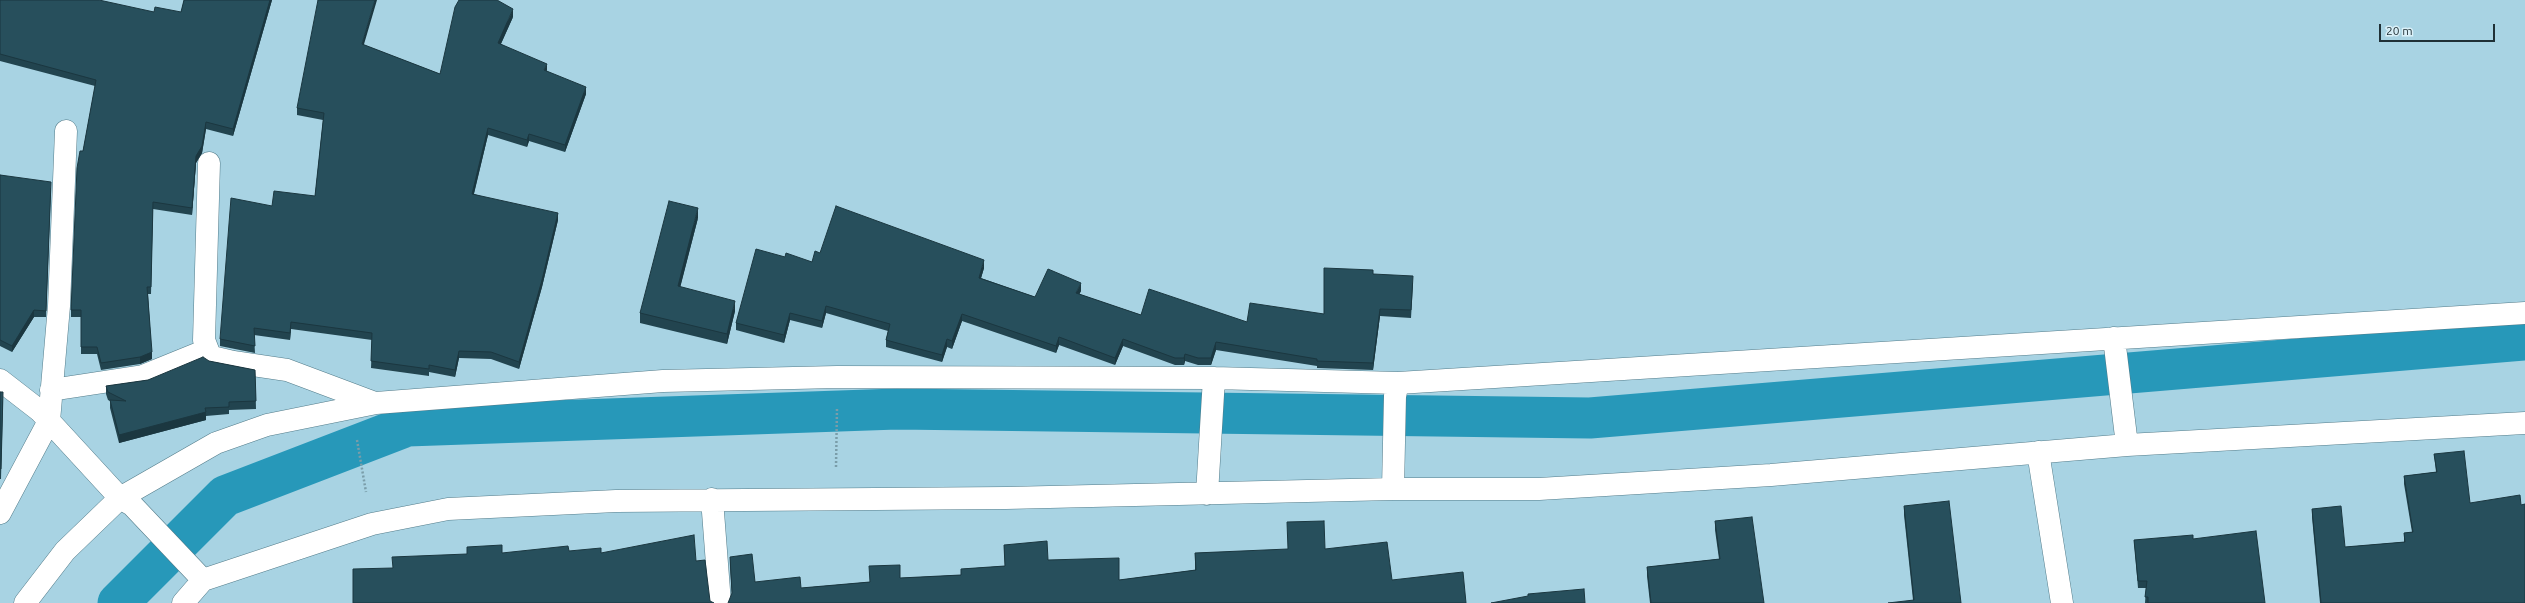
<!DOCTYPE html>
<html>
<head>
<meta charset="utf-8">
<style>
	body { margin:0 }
	#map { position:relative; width:2525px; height:603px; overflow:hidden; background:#a8d3e3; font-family:Ubuntu,sans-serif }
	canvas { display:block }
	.scale { position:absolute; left:2379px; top:24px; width:116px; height:18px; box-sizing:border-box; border:2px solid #1f3036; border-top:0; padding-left:5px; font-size:12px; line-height:14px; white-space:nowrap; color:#1f3036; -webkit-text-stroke:3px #daf0f8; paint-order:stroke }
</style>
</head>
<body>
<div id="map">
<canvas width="2525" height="603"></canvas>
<div class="scale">20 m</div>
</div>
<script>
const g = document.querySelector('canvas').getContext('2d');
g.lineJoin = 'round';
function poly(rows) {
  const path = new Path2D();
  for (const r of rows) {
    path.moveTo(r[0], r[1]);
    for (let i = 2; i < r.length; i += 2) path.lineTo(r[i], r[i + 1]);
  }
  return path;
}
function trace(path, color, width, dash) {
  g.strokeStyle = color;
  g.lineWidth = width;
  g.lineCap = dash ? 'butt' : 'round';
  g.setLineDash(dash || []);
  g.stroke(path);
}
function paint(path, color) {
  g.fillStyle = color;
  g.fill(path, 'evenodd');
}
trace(poly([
	[118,603,225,496,407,426,897,409,1590,418,2525,340]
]), '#2798b9', 41);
const minor = poly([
	[209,163,204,340,209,353,212,357,233,362,287,370,375,403],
	[2114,338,2127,445],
	[0,380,40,411,120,498,132,505,203,580],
	[51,390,143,376,207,350],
	[2038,452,2062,603],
	[1393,489,1395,396,1398,383],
	[1207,494,1214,378],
	[712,499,720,603],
	[0,513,49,421,59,306,66,131],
	[25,603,65,551,120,498,216,443,267,425,376,403,663,381,837,377,1214,378,1398,383,2525,313],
	[183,603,203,580,372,524,448,509,616,501,1006,498,1393,489,1539,489,1771,475,2127,445,2525,423]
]);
trace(minor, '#537c8a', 23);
trace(poly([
	[357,440,366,492],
	[836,467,837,408]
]), '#7a9da9', 2.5, [2, 2]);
trace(minor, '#fff', 22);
paint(poly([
	[0,0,154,12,181,12,184,0,272,0,233,136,206,129,202,153,196,163,192,215,153,209,151,294,148,294,152,359,140,364,101,370,97,354,81,354,81,317,71,317,71,310,83,151,95,86,0,61],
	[513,17,501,44,586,94,565,152,529,141,527,147,488,135,474,194,558,220,542,287,519,369,491,359,459,358,455,377,429,372,429,376,371,368,372,340,291,329,290,340,254,335,255,353,220,346,220,339,272,206,315,196,323,120,297,115,297,108,364,45,440,74],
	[0,175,51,188,46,317,34,317,12,352,0,346],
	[698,218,680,287,735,311,727,344,640,323,640,313],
	[820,253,984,268,981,278,1035,297,1081,291,1079,294,1141,315,1247,322,1324,314,1373,274,1413,283,1411,318,1380,316,1373,370,1317,368,1317,366,1216,350,1211,365,1198,365,1185,361,1184,365,1175,365,1123,346,1115,365,1059,345,1056,353,962,321,952,349,947,347,942,362,886,347,886,340,888,331,826,313,822,328,790,320,784,343,736,330,736,323,785,257,812,262],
	[209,361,255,370,256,409,229,410,229,414,206,416,206,420,119,443,110,408,110,401,108,400,106,394,106,386,148,380],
	[0,392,3,402,1,479,0,479],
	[2434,454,2470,503,2525,603,2320,603,2312,517,2312,509,2345,547,2404,542,2404,533,2412,532,2404,484,2404,476,2436,472],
	[1904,506,1961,603,1913,600,1904,515],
	[1715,521,1764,603,1650,603,1647,576,1647,567,1719,559,1715,530],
	[2193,539,2265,603,2145,603,2146,588,2138,588,2134,540],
	[1004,545,1048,560,1119,580,1195,570,1195,553,1325,549,1392,580,732,595,730,566,730,557,755,582,801,588,869,582,900,578,961,575,961,569,1005,566]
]), '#22444f');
paint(poly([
	[270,0,272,0,233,136,233,129],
	[375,0,377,0,362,51,362,44],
	[513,9,513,17,498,50,498,43],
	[547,64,547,71,544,70],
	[586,87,586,94,565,152,565,145],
	[206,122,206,129,202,153,196,163,192,215,192,208,196,156],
	[488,128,488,135,472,201,472,194],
	[529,134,529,141,527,147,527,140],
	[698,208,698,218,678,296,678,286],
	[558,213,558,220,542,287,519,369,519,362],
	[984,260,984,268,979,285,979,278],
	[1081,283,1081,291,1076,301,1076,293],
	[735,301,735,311,727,344,727,334],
	[826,306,826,313,822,328,822,321],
	[1380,309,1380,316,1373,370,1373,363],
	[34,310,34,317,12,352,12,346],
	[790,313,790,320,784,343,784,335],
	[962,314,962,321,952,349,952,341],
	[291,322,291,329,290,340,290,333],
	[1059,337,1059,345,1056,353,1056,346],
	[947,339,947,347,942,362,942,355],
	[1123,339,1123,346,1115,365,1115,358],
	[1216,342,1216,350,1211,365,1211,358],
	[459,351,459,358,455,377,455,370],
	[152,352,152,359,140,364,140,357],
	[1185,354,1185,361,1184,365,1184,358],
	[206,412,206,420,119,443,119,435]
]), '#1b3740');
const building = poly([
	[0,0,99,0,154,12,155,7,181,12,184,0,270,0,233,129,206,122,202,146,196,156,192,208,153,202,151,287,147,287,152,352,140,357,101,363,97,347,81,347,81,310,71,310,77,168,80,151,83,151,96,80,0,54,0,0],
	[318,0,375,0,362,44,440,74,455,7,459,0,497,0,513,9,498,43,547,64,544,70,586,87,565,145,529,134,527,140,488,128,472,194,558,213,542,280,519,362,491,352,459,351,455,370,429,365,429,369,371,361,372,333,291,322,290,333,254,328,255,346,220,339,231,198,272,206,274,191,315,196,324,113,297,108,318,0],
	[0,175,51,182,46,311,34,310,12,346,0,340,0,175],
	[669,201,698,208,678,286,735,301,727,334,640,313,669,201],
	[836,206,984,260,979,278,1035,297,1048,269,1081,283,1076,293,1141,315,1149,289,1247,322,1250,303,1324,314,1324,268,1373,270,1373,274,1413,276,1411,310,1380,309,1373,363,1317,361,1317,359,1216,342,1211,358,1198,358,1185,354,1184,358,1175,358,1123,339,1115,358,1059,337,1056,346,962,314,952,341,947,339,942,355,886,340,890,324,826,306,822,321,790,313,784,335,736,323,756,249,785,257,786,253,812,262,815,251,820,253,836,206],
	[203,357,209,361,255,370,256,401,229,402,229,407,205,408,206,412,119,435,110,400,126,401,108,392,106,386,148,380,203,357],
	[0,392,3,392,1,469,0,469,0,392],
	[2464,451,2470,503,2520,495,2521,505,2525,504,2525,603,2321,603,2312,509,2341,506,2345,547,2405,542,2404,533,2413,532,2404,476,2437,472,2434,454,2464,451],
	[1949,501,1961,603,1888,603,1914,600,1904,506,1949,501],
	[1752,517,1764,603,1651,603,1647,567,1720,559,1715,521,1752,517],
	[1324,521,1325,549,1387,542,1392,580,1463,572,1466,603,728,603,732,593,730,557,752,554,755,582,800,577,801,588,870,582,869,566,900,565,900,578,961,575,961,569,1005,566,1004,545,1047,541,1048,560,1119,558,1119,580,1196,570,1195,553,1288,549,1287,522,1324,521],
	[2256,531,2265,603,2148,603,2148,597,2145,597,2147,581,2138,581,2134,540,2193,535,2193,539,2256,531],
	[694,535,696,561,705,560,710,601,714,603,353,603,353,569,393,568,392,557,467,554,467,547,502,545,502,553,568,546,569,551,601,548,601,553,694,535],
	[1584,589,1585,603,1491,603,1528,596,1528,594,1584,589]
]);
paint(building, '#274f5c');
trace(building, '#1b3740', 1);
</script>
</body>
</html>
